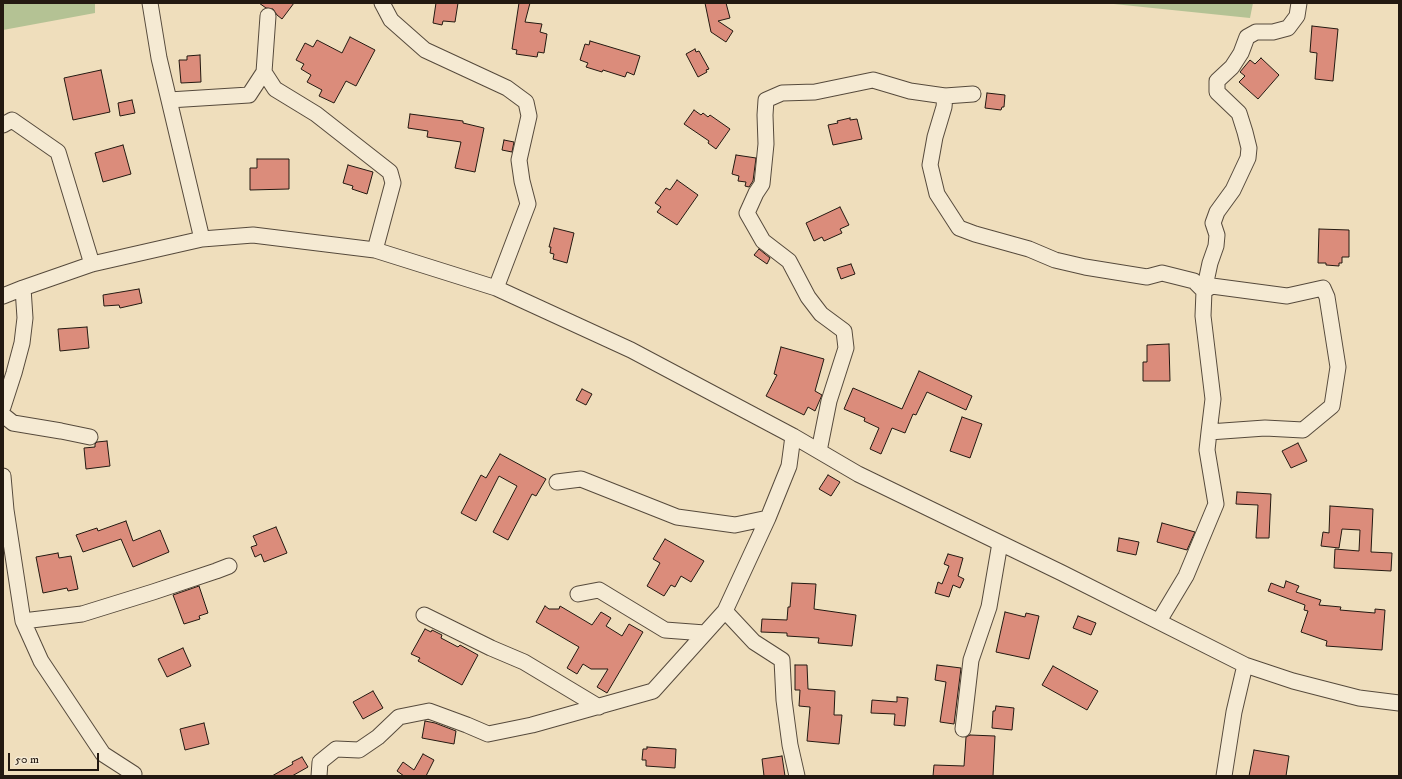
<!DOCTYPE html>
<html>
<head>
<meta charset="utf-8">
<style>
	body { margin:0 }
	#map { position:relative; width:1402px; height:779px; overflow:hidden; background:#efdebc; font-family:"IM FELL DW Pica",serif }
	canvas { display:block }
	.frame { position:absolute; inset:0; border:4px solid #231911; pointer-events:none }
	.scale { position:absolute; left:8px; top:753px; width:91px; height:18px; box-sizing:border-box; border:2px solid #231911; border-top:0; padding-left:5px; font-size:12px; line-height:14px; white-space:nowrap; color:#231911; -webkit-text-stroke:3px #f5ead3; paint-order:stroke }
</style>
</head>
<body>
<div id="map">
<canvas width="1402" height="779"></canvas>
<div class="frame"></div>
<div class="scale">50 m</div>
</div>
<script>
const g = document.querySelector('canvas').getContext('2d');
g.lineJoin = 'round';
function paint(path, color) {
  g.fillStyle = color;
  g.fill(path, 'evenodd');
}
function poly(rows) {
  const path = new Path2D();
  for (const r of rows) {
    path.moveTo(r[0], r[1]);
    for (let i = 2; i < r.length; i += 2) path.lineTo(r[i], r[i + 1]);
  }
  return path;
}
function trace(path, color, width, dash) {
  g.strokeStyle = color;
  g.lineWidth = width;
  g.lineCap = dash ? 'butt' : 'round';
  g.setLineDash(dash || []);
  g.stroke(path);
}
paint(poly([
	[3,3,95,3,95,13,3,30],
	[1104,3,1253,3,1250,18]
]), '#b4c294');
const building = poly([
	[259,3,294,3,282,19,277,15,273,9,266,8,259,3],
	[436,3,458,3,455,22,443,21,442,25,433,23,436,3],
	[519,3,530,3,525,22,542,24,540,32,547,34,544,53,538,52,537,57,516,54,517,50,512,49,519,3],
	[705,3,726,3,730,18,718,21,733,31,726,42,711,32,705,3],
	[1312,26,1338,29,1333,81,1315,79,1317,53,1310,52,1312,26],
	[350,37,375,50,356,86,346,81,334,103,319,96,322,90,307,82,311,75,301,69,304,64,296,60,305,43,313,47,317,40,342,53,350,37],
	[590,41,640,56,634,75,627,72,625,77,603,70,602,72,586,67,588,63,580,60,585,44,589,45,590,41],
	[695,49,696,52,699,51,709,69,706,70,707,72,698,77,686,54,695,49],
	[200,55,201,82,181,83,179,60,187,60,187,56,200,55],
	[1261,58,1279,75,1258,99,1239,82,1245,76,1240,72,1250,60,1255,64,1261,58],
	[101,70,110,112,73,120,64,78,101,70],
	[987,93,1005,95,1004,107,1002,107,1001,110,985,108,987,93],
	[132,100,135,113,120,116,118,103,132,100],
	[694,110,701,115,703,113,708,117,710,115,730,129,716,149,708,143,709,141,684,124,694,110],
	[410,114,463,121,463,123,484,128,475,172,455,168,461,142,427,137,428,131,408,128,410,114],
	[850,118,850,120,857,119,862,139,833,145,828,125,838,123,837,121,850,118],
	[504,140,514,142,512,152,502,150,504,140],
	[123,145,131,174,103,182,95,153,123,145],
	[736,155,756,158,753,181,749,187,745,186,746,182,738,181,739,176,732,174,736,155],
	[257,159,289,159,289,189,250,190,250,168,257,168,257,159],
	[348,165,373,172,367,194,352,189,353,186,343,183,348,165],
	[677,180,698,195,677,225,657,212,661,207,655,203,666,188,670,190,677,180],
	[840,207,849,225,840,229,842,233,824,241,822,237,814,241,806,223,840,207],
	[554,228,574,233,567,263,553,259,554,254,550,253,551,247,549,247,554,228],
	[1319,229,1349,230,1349,257,1342,257,1342,263,1339,263,1339,266,1326,265,1326,263,1318,263,1319,229],
	[759,249,770,258,767,264,754,255,759,249],
	[851,264,855,274,841,279,837,268,851,264],
	[139,289,142,303,120,308,119,305,104,306,103,295,139,289],
	[87,327,89,348,60,351,58,329,87,327],
	[1169,344,1170,381,1143,381,1143,362,1147,362,1147,345,1169,344],
	[781,347,824,359,815,391,822,395,815,411,808,407,804,415,766,396,777,375,774,374,781,347],
	[919,371,972,396,966,410,927,392,916,415,913,414,905,433,892,428,881,454,870,449,879,428,864,421,865,418,844,409,853,388,902,409,919,371],
	[582,389,592,394,586,405,576,400,582,389],
	[962,417,982,424,970,458,950,451,962,417],
	[107,441,110,466,86,469,84,448,95,447,95,444,97,442,107,441],
	[1298,443,1307,461,1291,468,1282,451,1298,443],
	[500,454,546,479,536,496,532,494,508,540,493,532,517,486,499,476,476,521,461,513,481,475,486,478,500,454],
	[828,475,840,482,831,496,819,489,828,475],
	[1237,492,1271,494,1269,538,1256,538,1258,505,1236,504,1237,492],
	[1330,506,1373,509,1371,552,1392,553,1391,571,1334,568,1335,549,1359,551,1360,530,1342,529,1339,548,1321,546,1323,532,1329,533,1330,506],
	[126,521,133,541,160,530,169,552,133,567,121,539,83,552,76,535,97,528,98,531,126,521],
	[1162,523,1195,532,1187,550,1157,542,1162,523],
	[276,527,287,553,264,562,261,554,255,557,251,547,257,545,253,536,276,527],
	[1119,538,1139,542,1136,555,1117,551,1119,538],
	[665,539,704,561,691,582,681,576,675,587,671,585,664,596,647,586,660,563,653,559,665,539],
	[58,553,59,558,71,556,78,589,68,591,67,588,43,593,36,557,58,553],
	[948,554,963,558,958,576,964,579,960,588,953,585,949,597,935,593,938,582,942,584,949,566,944,564,948,554],
	[1286,581,1299,586,1296,592,1321,600,1319,605,1341,607,1340,610,1375,613,1375,609,1385,610,1382,650,1326,646,1327,641,1301,632,1308,611,1304,610,1305,605,1268,591,1271,583,1284,588,1286,581],
	[792,583,816,584,814,609,856,615,852,646,818,643,819,638,787,636,787,633,761,632,762,619,787,620,788,607,790,607,792,583],
	[199,586,208,613,199,616,200,619,184,624,173,595,199,586],
	[545,606,549,609,559,609,560,606,592,625,601,612,611,618,606,626,622,636,629,624,643,632,607,693,597,687,608,669,591,669,583,664,577,674,567,668,579,647,536,622,545,606],
	[1005,612,1025,617,1026,613,1039,616,1029,659,996,652,1005,612],
	[1078,616,1096,623,1091,635,1073,628,1078,616],
	[425,629,431,632,432,630,442,635,441,638,458,647,460,645,478,655,462,685,418,661,420,658,411,654,425,629],
	[183,648,191,666,167,677,158,659,183,648],
	[795,665,807,665,808,689,835,691,834,715,842,715,839,744,807,741,810,707,799,706,800,690,795,690,795,665],
	[937,665,961,668,954,724,940,722,946,682,935,680,937,665],
	[1053,666,1098,691,1087,710,1042,685,1053,666],
	[373,691,383,708,363,719,353,702,373,691],
	[897,697,908,698,905,726,894,725,895,714,871,713,872,700,897,702,897,697],
	[996,706,1014,708,1012,730,992,728,993,711,995,711,996,706],
	[425,721,435,723,456,731,454,744,422,738,425,721],
	[204,723,209,744,185,750,180,729,204,723],
	[970,735,995,736,993,776,933,776,934,765,964,766,966,737,970,735],
	[647,747,676,749,675,768,646,766,646,760,642,760,643,749,647,749,647,747],
	[1254,750,1289,756,1286,776,1249,776,1254,750],
	[423,754,434,760,426,776,404,776,397,771,403,762,414,770,423,754],
	[782,756,785,776,764,776,762,759,782,756],
	[302,757,308,767,292,776,272,776,293,764,292,762,302,757]
]);
paint(building, '#db8c7b');
trace(building, '#231911', 1);
const minor = poly([
	[150,3,159,58,202,239],
	[382,3,391,20,425,50,507,88,526,102,529,116,519,160,522,181,528,204,496,288],
	[268,16,264,72,275,89,316,114,390,172,393,183,375,250],
	[945,96,944,107,935,137,930,165,937,194,959,228,975,234,1029,249,1055,260,1085,267,1147,277,1162,273,1194,281,1204,291,1210,263,1216,246,1217,235,1213,223,1217,212,1233,190,1248,158,1249,148,1245,132,1239,113,1217,92,1217,81,1232,67,1241,53,1247,37,1256,32,1273,32,1288,28,1297,16,1299,3],
	[169,100,249,95,264,72],
	[3,125,12,120,58,152,92,264],
	[3,296,23,288,92,264,202,239,253,235,375,250,496,288,631,350,793,436,858,474,1062,573,1245,665,1293,681,1359,698,1399,703],
	[3,407,14,373,22,343,25,318,23,288],
	[3,415,13,423,61,431,90,437],
	[819,451,829,401,846,348,844,331,821,314,808,297,789,261,763,241,747,213,756,193,762,184,766,144,765,115,766,100,782,93,815,92,873,80,910,91,945,96,973,94],
	[3,476,6,510,23,621,41,661,103,754,134,774],
	[557,482,581,479,677,517,735,525,768,518],
	[578,594,599,590,665,630,705,633],
	[725,611,754,642,782,660,784,700,790,745,797,776],
	[424,615,491,648,524,662,599,707],
	[23,621,82,614,153,592,216,571,229,566],
	[1159,621,1186,576,1216,504,1207,450,1209,432,1213,399,1203,316,1204,291,1212,286,1287,296,1323,288,1327,297,1338,367,1332,406,1303,430,1265,428,1209,432],
	[963,729,971,660,989,607,1000,543],
	[319,776,320,762,336,749,359,750,378,737,399,717,429,711,467,725,488,734,532,725,653,691,725,611,768,518,789,466,793,436],
	[1224,776,1234,712,1245,665]
]);
trace(minor, '#564a3c', 17);
trace(minor, '#f5ead3', 15);
</script>
</body>
</html>
